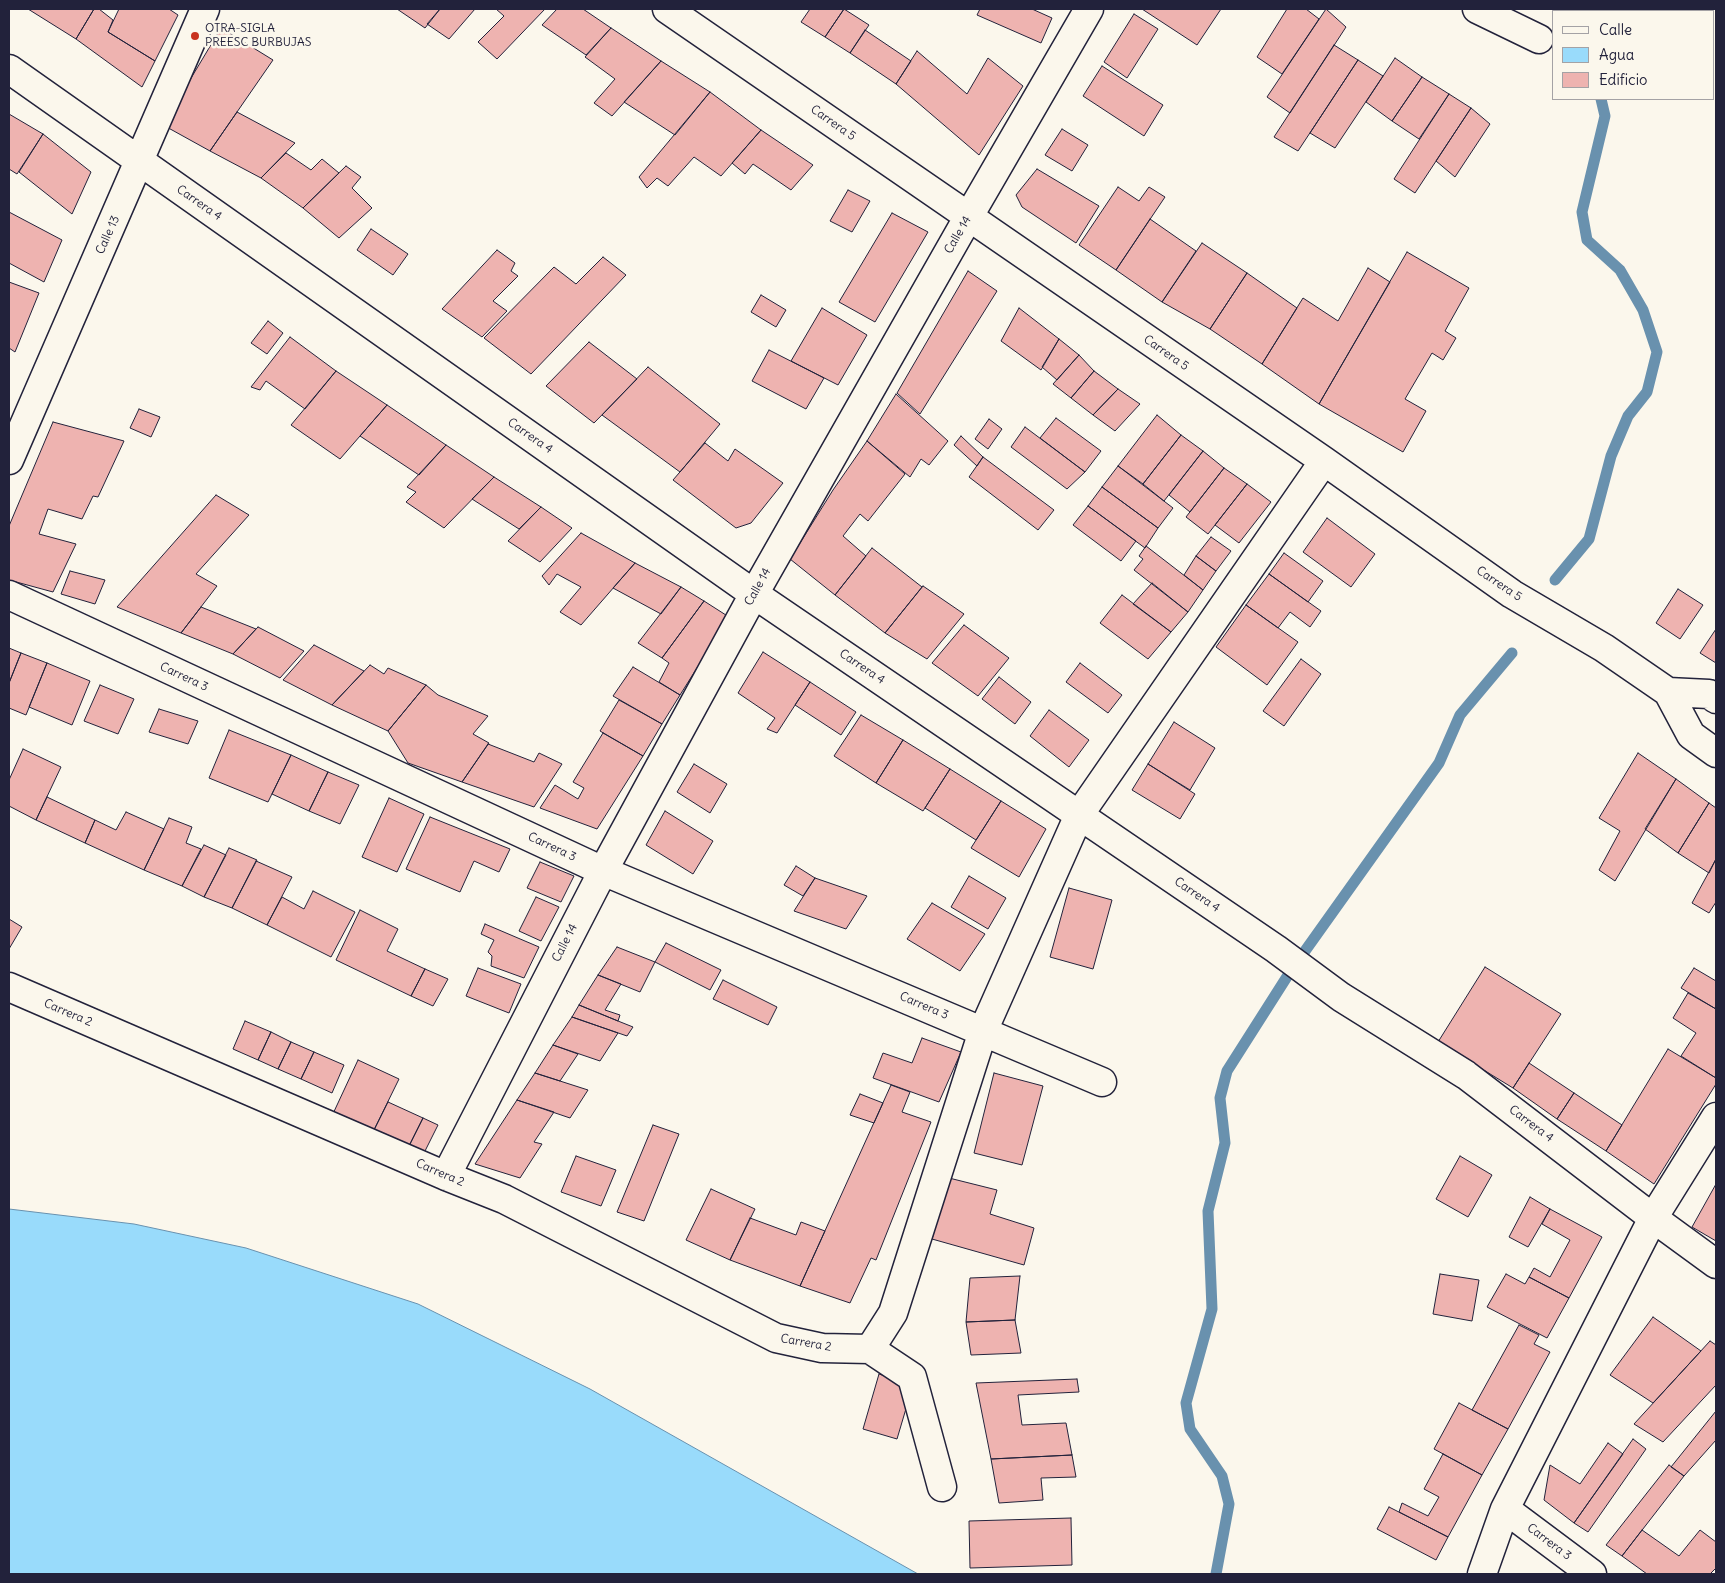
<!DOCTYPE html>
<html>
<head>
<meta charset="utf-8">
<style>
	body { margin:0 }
	#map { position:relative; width:1725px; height:1583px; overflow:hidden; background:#fbf7ec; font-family:Delius,sans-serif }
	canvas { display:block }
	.frame { position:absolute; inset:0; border:10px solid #22223b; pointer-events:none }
	.legend { position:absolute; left:1552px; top:10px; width:162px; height:90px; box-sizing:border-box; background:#fbf7ec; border:1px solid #a4a2a5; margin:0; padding:6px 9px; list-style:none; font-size:15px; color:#22223b }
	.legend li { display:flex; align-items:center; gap:10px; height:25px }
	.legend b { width:25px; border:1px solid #a4a2a5 }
</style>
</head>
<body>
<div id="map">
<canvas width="1725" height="1583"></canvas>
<div class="frame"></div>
<ul class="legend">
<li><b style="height:6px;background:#fbf7ec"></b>Calle</li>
<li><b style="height:14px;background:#99dbfb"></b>Agua</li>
<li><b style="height:14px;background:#eeb3b0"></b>Edificio</li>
</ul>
</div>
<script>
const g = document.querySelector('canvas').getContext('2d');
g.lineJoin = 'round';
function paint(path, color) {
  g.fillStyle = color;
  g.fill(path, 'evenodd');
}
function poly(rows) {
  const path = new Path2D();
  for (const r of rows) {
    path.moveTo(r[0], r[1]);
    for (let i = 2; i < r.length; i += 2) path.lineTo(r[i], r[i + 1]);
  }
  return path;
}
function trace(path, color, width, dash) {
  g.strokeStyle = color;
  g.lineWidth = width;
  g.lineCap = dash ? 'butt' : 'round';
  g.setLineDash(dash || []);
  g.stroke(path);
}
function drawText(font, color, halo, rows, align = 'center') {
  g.font = font + ' Delius,sans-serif';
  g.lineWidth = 5;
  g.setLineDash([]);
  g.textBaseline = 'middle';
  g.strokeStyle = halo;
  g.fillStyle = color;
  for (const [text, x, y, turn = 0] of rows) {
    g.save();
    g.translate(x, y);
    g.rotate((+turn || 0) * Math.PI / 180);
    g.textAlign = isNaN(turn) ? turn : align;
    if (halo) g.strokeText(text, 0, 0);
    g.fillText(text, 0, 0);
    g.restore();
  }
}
const water = poly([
	[9,1209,134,1224,246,1248,418,1304,590,1389,918,1574,9,1574,9,1209]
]);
paint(water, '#99dbfb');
trace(water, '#6991ae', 1);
trace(poly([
	[1592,11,1593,9],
	[1555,580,1589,539,1611,456,1628,416,1647,392,1657,352,1643,310,1620,270,1587,240,1582,212,1605,116,1601,99],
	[1216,1574,1229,1504,1222,1476,1190,1429,1186,1403,1212,1309,1208,1211,1225,1143,1220,1098,1227,1071,1290,972,1439,763,1460,715,1512,653]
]), '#6991ae', 11);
const building = poly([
	[28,9,94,9,76,39,28,9],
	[94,9,99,9,113,20,108,32,155,61,142,87,76,39,94,9],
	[119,9,169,9,178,15,155,61,108,32,119,9],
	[397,9,440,9,425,28,397,9],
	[440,9,475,9,449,39,427,24,440,9],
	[496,9,545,9,497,59,478,42,504,16,496,9],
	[557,9,583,9,611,28,586,55,542,25,557,9],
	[810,9,844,9,825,37,801,22,810,9],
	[844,9,869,25,850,53,825,37,844,9],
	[980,9,1032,9,1052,18,1041,43,977,15,980,9],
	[1142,9,1221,9,1197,45,1142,9],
	[1287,9,1306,9,1319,19,1282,74,1257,57,1287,9],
	[1326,9,1346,27,1290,113,1267,97,1326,9],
	[1134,14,1158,29,1127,78,1104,62,1134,14],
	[221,28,273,60,210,151,163,125,221,28],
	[611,28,661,61,612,116,594,103,615,79,585,57,611,28],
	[865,30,911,61,896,84,850,53,865,30],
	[1334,45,1358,60,1298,151,1274,137,1334,45],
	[917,51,967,94,988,58,1023,86,979,155,896,84,917,51],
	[1395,58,1422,77,1392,121,1366,102,1395,58],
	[1358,60,1383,76,1335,148,1310,133,1358,60],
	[661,61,710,92,675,135,624,102,661,61],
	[1102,66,1163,105,1144,136,1083,96,1102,66],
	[1422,77,1449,94,1419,139,1392,121,1422,77],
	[710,92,761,130,721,176,694,157,668,186,657,178,647,188,639,177,710,92],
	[1449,94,1471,108,1415,193,1394,179,1449,94],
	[1471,108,1490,124,1455,177,1436,161,1471,108],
	[237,112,295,143,261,178,210,151,237,112],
	[9,114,43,134,17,174,9,169,9,114],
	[1062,129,1088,145,1072,171,1045,155,1062,129],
	[761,130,813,165,791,190,753,164,745,174,732,163,761,130],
	[43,134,91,172,72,214,19,172,43,134],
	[286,153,311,170,322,159,339,173,303,208,261,178,286,153],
	[346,166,361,177,352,188,372,208,339,238,303,208,346,166],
	[1037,169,1099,206,1076,243,1022,207,1016,195,1037,169],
	[1118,187,1139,201,1149,187,1165,197,1116,270,1079,245,1118,187],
	[848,190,870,201,852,232,830,221,848,190],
	[9,212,62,240,44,282,9,263,9,212],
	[892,213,928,232,875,322,839,302,892,213],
	[1150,219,1196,251,1162,302,1116,270,1150,219],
	[371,229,408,254,393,275,357,250,371,229],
	[1202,243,1247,273,1210,329,1162,302,1202,243],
	[497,250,515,263,511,271,518,276,493,301,507,311,482,337,442,309,497,250],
	[1407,252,1469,288,1445,331,1456,338,1443,360,1432,353,1405,399,1426,411,1403,452,1319,404,1407,252],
	[603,257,626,275,531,374,484,338,554,267,576,284,603,257],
	[1368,268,1390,282,1319,404,1262,364,1303,298,1338,321,1368,268],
	[968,271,997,291,920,414,897,393,968,271],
	[1247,273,1297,308,1262,364,1210,329,1247,273],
	[9,282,39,293,15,352,9,348,9,282],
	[761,295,786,310,776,327,751,312,761,295],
	[822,308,867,335,838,385,791,361,822,308],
	[1019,308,1059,339,1041,370,1001,341,1019,308],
	[268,321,283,333,267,354,251,343,268,321],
	[290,337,336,371,305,409,266,381,260,390,251,387,290,337],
	[1059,339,1079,355,1057,380,1042,367,1059,339],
	[589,342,637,379,594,423,546,386,589,342],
	[769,350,824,378,806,409,752,381,769,350],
	[1079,355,1094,371,1071,398,1053,384,1079,355],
	[648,367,720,424,680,472,602,415,648,367],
	[336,371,387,405,340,459,291,425,336,371],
	[1094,371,1118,389,1093,415,1071,398,1094,371],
	[1118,389,1140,404,1115,431,1093,415,1118,389],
	[896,394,948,441,929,465,921,459,910,477,867,441,896,394],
	[387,405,446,445,419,475,360,436,387,405],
	[139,409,160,417,151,437,130,428,139,409],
	[1157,415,1181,435,1143,484,1118,466,1157,415],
	[1056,418,1101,451,1085,472,1040,438,1056,418],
	[989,419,1002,429,988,449,975,439,989,419],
	[53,422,124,441,98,497,93,496,82,519,48,509,39,534,76,544,53,592,9,580,9,526,53,422],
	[1025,427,1085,472,1067,489,1011,447,1025,427],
	[1181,435,1203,451,1164,501,1143,484,1181,435],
	[961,436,983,457,977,466,954,445,961,436],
	[867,441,905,474,868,521,860,514,843,536,866,556,835,595,790,559,833,490,867,441],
	[705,443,728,461,735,449,783,483,751,523,736,528,673,480,705,443],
	[446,445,494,477,444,528,406,502,416,492,407,487,446,445],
	[1203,451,1224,468,1190,512,1169,495,1203,451],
	[983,457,1054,510,1038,530,969,477,983,457],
	[1118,466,1173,508,1158,528,1102,487,1118,466],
	[1224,468,1247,484,1208,534,1186,517,1224,468],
	[494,477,541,507,519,529,472,499,494,477],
	[1247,484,1271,502,1239,543,1215,525,1247,484],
	[1102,487,1158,528,1145,548,1088,506,1102,487],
	[216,495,249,515,196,574,217,586,181,633,117,607,216,495],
	[1088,506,1136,541,1121,561,1073,525,1088,506],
	[541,507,572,528,540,562,508,541,541,507],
	[1327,518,1375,554,1351,587,1303,552,1327,518],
	[581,533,635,563,581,625,560,612,581,587,557,574,549,585,542,576,581,533],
	[1211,537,1231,551,1216,571,1196,556,1211,537],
	[1146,546,1203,590,1188,612,1134,570,1143,559,1139,556,1146,546],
	[872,548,922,587,885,633,835,595,872,548],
	[1284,553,1323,581,1308,602,1269,574,1284,553],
	[1196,556,1216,571,1203,590,1184,575,1196,556],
	[635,563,681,587,661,614,613,588,635,563],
	[70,571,105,580,95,604,61,594,70,571],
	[1269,574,1321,611,1310,627,1290,612,1278,628,1246,605,1269,574],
	[1152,583,1188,612,1171,632,1133,604,1152,583],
	[923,586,964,614,927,659,885,633,923,586],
	[681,587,704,601,662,658,638,643,681,587],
	[1678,589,1703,605,1680,639,1656,623,1678,589],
	[1122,595,1171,632,1148,659,1100,623,1122,595],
	[704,601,729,617,680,695,659,682,669,663,662,658,704,601],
	[1246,605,1298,642,1267,685,1216,647,1246,605],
	[201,607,256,629,233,654,181,633,201,607],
	[964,625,1009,658,978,696,932,663,964,625],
	[258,627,304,651,280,678,233,654,258,627],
	[1716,629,1716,663,1700,653,1716,629],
	[314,645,364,671,332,705,283,680,314,645],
	[9,648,21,653,9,683,9,648],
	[763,652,810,682,777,733,767,729,775,718,738,693,763,652],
	[21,653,47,663,26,715,9,708,9,683,21,653],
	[1301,659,1321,674,1284,726,1263,711,1301,659],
	[47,663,90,681,72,725,29,707,47,663],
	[1080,663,1122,695,1108,713,1066,682,1080,663],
	[370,665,384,674,388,668,426,685,388,731,332,705,370,665],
	[633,667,680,695,662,724,613,696,633,667],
	[999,677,1031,702,1015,724,982,699,999,677],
	[810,682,856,712,841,735,795,705,810,682],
	[100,685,134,699,118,734,84,721,100,685],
	[426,685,438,695,488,716,473,734,489,743,462,782,408,763,388,731,426,685],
	[619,700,662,724,643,756,600,731,619,700],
	[159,709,198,721,188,744,149,732,159,709],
	[1049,710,1089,740,1069,767,1030,736,1049,710],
	[861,715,903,740,876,783,834,756,861,715],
	[1174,722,1215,748,1190,790,1148,764,1174,722],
	[229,730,291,755,268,802,209,778,229,730],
	[603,733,643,756,597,829,540,808,555,785,578,799,584,788,573,782,603,733],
	[903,740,950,769,923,811,876,783,903,740],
	[488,744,534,762,539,753,562,764,534,807,462,782,488,744],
	[23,749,61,767,36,820,9,806,9,780,23,749],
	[1638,753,1676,779,1615,881,1599,870,1620,831,1599,818,1638,753],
	[291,755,328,772,309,811,272,794,291,755],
	[694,764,727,784,710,813,677,792,694,764],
	[1148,764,1195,794,1180,819,1132,790,1148,764],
	[950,769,1001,801,976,840,925,808,950,769],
	[328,772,359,785,340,824,309,811,328,772],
	[1676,779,1709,803,1678,853,1645,829,1676,779],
	[47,797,95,820,85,843,36,820,47,797],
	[389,798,424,814,397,872,362,857,389,798],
	[1001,801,1046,829,1019,877,971,848,1001,801],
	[1709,803,1716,808,1716,859,1709,873,1678,853,1709,803],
	[665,811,713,841,693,874,646,845,665,811],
	[126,812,164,829,144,870,85,843,95,820,116,830,126,812],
	[430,817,510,849,499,872,474,861,460,892,406,869,430,817],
	[169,818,192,827,186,843,201,849,182,886,144,870,169,818],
	[204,845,226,855,204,897,182,886,204,845],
	[229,848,257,860,232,908,204,897,229,848],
	[1716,859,1716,902,1709,913,1692,903,1716,859],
	[256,861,292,877,267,925,232,908,256,861],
	[540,862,574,876,561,902,527,888,540,862],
	[796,866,815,878,803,896,784,885,796,866],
	[969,876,1006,898,988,929,951,907,969,876],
	[815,878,867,896,846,929,794,911,815,878],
	[1069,888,1112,900,1093,969,1050,957,1069,888],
	[313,891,355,912,331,957,267,925,282,897,304,909,313,891],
	[536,897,559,907,541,941,519,931,536,897],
	[932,903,985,934,960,971,907,939,932,903],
	[360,910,398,929,387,951,425,969,411,996,336,960,360,910],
	[9,919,22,927,9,949,9,919],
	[485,924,539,947,524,978,491,966,492,956,488,952,494,940,481,934,485,924],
	[666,943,721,970,710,990,655,962,666,943],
	[617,947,655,962,640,992,598,975,617,947],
	[1485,967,1561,1014,1513,1088,1438,1042,1485,967],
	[478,968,521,984,509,1013,466,996,478,968],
	[1694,968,1716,981,1716,1009,1681,988,1694,968],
	[425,969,448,979,433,1006,411,996,425,969],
	[598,975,621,984,605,1010,620,1015,618,1021,579,1005,598,975],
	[723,980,777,1007,768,1025,713,999,723,980],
	[1688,993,1716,1009,1716,1078,1681,1056,1696,1033,1673,1018,1688,993],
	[579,1005,618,1021,633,1027,627,1036,572,1017,579,1005],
	[572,1017,618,1033,600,1061,553,1045,572,1017],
	[245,1021,271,1032,258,1060,233,1049,245,1021],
	[271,1032,291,1042,278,1069,258,1060,271,1032],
	[922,1038,961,1052,939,1102,873,1078,883,1053,912,1063,922,1038],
	[291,1042,314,1052,301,1079,278,1069,291,1042],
	[553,1045,578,1054,560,1081,535,1073,553,1045],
	[1668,1049,1716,1078,1716,1084,1654,1184,1606,1151,1668,1049],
	[314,1052,344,1065,332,1093,301,1079,314,1052],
	[358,1060,399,1079,371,1136,331,1118,358,1060],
	[1529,1063,1574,1093,1557,1119,1513,1088,1529,1063],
	[535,1073,588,1090,570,1118,517,1100,535,1073],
	[994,1073,1043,1086,1022,1165,974,1153,994,1073],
	[891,1085,910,1092,902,1112,931,1122,876,1260,871,1258,850,1303,800,1286,891,1085],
	[1574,1093,1622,1125,1606,1151,1557,1119,1574,1093],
	[860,1094,883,1103,874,1123,850,1115,860,1094],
	[517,1100,554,1112,534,1142,542,1144,520,1178,475,1164,517,1100],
	[388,1102,423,1118,406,1152,371,1136,388,1102],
	[423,1118,438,1125,421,1159,406,1152,423,1118],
	[653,1125,679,1134,644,1221,617,1212,653,1125],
	[576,1156,616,1170,601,1206,561,1192,576,1156],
	[1460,1156,1492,1175,1468,1217,1436,1199,1460,1156],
	[949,1178,997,1190,990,1214,1034,1228,1024,1265,932,1239,949,1178],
	[1716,1184,1716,1241,1692,1227,1716,1184],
	[711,1189,755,1209,730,1260,686,1240,711,1189],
	[1530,1197,1550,1209,1528,1247,1509,1237,1530,1197],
	[1550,1209,1602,1237,1569,1298,1529,1277,1534,1268,1550,1277,1570,1240,1542,1224,1550,1209],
	[750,1218,796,1235,801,1222,825,1231,800,1286,730,1260,750,1218],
	[1440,1274,1479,1280,1472,1321,1433,1314,1440,1274],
	[1506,1274,1525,1284,1529,1277,1569,1298,1547,1338,1487,1307,1506,1274],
	[1020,1276,1015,1320,966,1322,970,1278,1020,1276],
	[1653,1317,1701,1351,1653,1403,1610,1375,1653,1317],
	[1015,1320,1021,1353,971,1355,966,1322,1015,1320],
	[1519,1325,1539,1335,1534,1344,1550,1352,1508,1429,1472,1410,1519,1325],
	[1710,1341,1716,1345,1716,1385,1663,1442,1634,1424,1710,1341],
	[879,1374,913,1385,897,1439,863,1429,879,1374],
	[1077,1379,1079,1392,1018,1395,1022,1425,1066,1423,1072,1455,991,1459,976,1383,1077,1379],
	[1459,1403,1508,1429,1482,1475,1434,1449,1459,1403],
	[1716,1411,1716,1440,1684,1476,1671,1467,1716,1411],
	[1633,1439,1646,1449,1588,1532,1574,1523,1633,1439],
	[1608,1443,1623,1454,1574,1523,1544,1500,1550,1465,1580,1484,1608,1443],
	[1443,1454,1482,1475,1448,1537,1399,1512,1402,1503,1428,1516,1439,1497,1424,1489,1443,1454],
	[1072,1455,1076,1477,1041,1478,1043,1500,999,1503,991,1459,1072,1455],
	[1669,1465,1684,1476,1622,1556,1606,1545,1669,1465],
	[1389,1507,1448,1537,1436,1560,1377,1529,1389,1507],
	[1071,1518,1072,1565,970,1568,969,1521,1071,1518],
	[1642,1530,1679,1556,1700,1530,1716,1542,1716,1568,1710,1574,1647,1574,1622,1556,1642,1530]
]);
paint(building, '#eeb3b0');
trace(building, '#22223b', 1);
const minor = poly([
	[667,9,1324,461,1512,594,1604,648,1668,692,1691,735,1716,753],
	[1477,9,1539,39],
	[9,69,754,594,1276,949,1341,997,1466,1075,1653,1218,1716,1264],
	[9,460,205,9],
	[9,595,603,871,1102,1082],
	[1668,692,1709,694,1716,699],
	[9,987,446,1176,504,1199,776,1338,822,1348,870,1349],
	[446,1176,603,871,754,594,969,216,1089,9],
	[870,1349,893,1313,983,1031,1079,815,1324,461],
	[870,1349,912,1377,942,1487],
	[1505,1509,1592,1574],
	[1482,1574,1505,1509,1653,1218,1716,1117]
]);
trace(minor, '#22223b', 31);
trace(minor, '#fbf7ec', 28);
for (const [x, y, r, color] of [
	[195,36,5,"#c8321e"]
]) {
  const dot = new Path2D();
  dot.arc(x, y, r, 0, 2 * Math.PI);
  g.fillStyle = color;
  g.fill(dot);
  trace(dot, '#fbf7ec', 2);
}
drawText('12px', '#22223b', '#fbf7ec', [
	["OTRA-SIGLA",205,29],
	["PREESC BURBUJAS",205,43]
], 'left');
drawText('12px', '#22223b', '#fbf7ec', [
	["Carrera 5",833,123,35],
	["Carrera 4",199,203,35],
	["Calle 13",108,235,-66],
	["Calle 14",958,235,-60],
	["Carrera 5",1166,353,35],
	["Carrera 4",530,436,35],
	["Carrera 5",1499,584,34],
	["Calle 14",758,587,-61],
	["Carrera 4",862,667,34],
	["Carrera 3",184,677,25],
	["Carrera 3",552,847,25],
	["Carrera 4",1197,895,34],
	["Calle 14",565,943,-63],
	["Carrera 3",924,1006,23],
	["Carrera 2",68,1013,23],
	["Carrera 4",1531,1124,37],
	["Carrera 2",440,1173,23],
	["Carrera 2",806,1343,10],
	["Carrera 3",1549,1542,37]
]);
</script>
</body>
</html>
